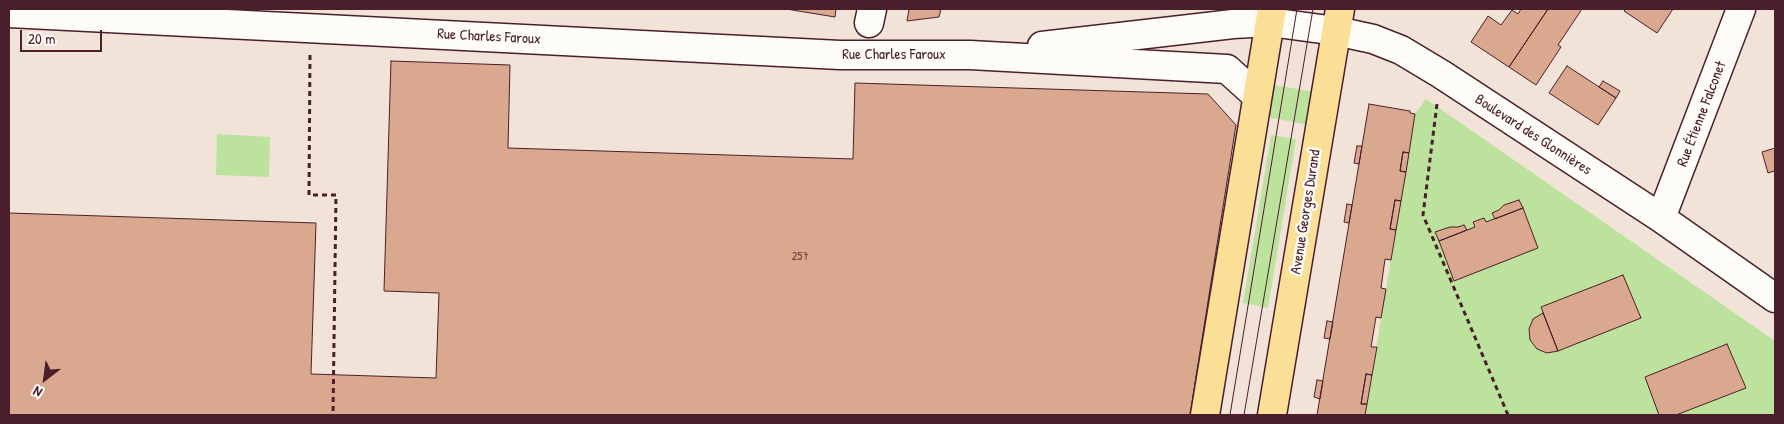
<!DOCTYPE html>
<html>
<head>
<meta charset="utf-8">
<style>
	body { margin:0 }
	#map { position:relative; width:1784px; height:424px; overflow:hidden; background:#f2e3d8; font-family:"Patrick Hand",sans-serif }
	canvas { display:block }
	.frame { position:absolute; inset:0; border:10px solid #4a1f2b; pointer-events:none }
	.north { position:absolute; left:20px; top:354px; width:50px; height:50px; -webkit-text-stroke:4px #fdfcf7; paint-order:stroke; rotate:210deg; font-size:14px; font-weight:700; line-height:20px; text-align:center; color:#4a1f2b }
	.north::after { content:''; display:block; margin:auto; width:18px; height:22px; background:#4a1f2b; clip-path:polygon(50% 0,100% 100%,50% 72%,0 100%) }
	.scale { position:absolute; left:20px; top:30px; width:82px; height:22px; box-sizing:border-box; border:2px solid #4a1f2b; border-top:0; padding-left:6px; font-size:15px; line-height:18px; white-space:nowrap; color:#4a1f2b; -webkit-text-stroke:4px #fdfcf7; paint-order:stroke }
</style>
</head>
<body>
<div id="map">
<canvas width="1784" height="424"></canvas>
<div class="frame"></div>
<div class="north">N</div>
<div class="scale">20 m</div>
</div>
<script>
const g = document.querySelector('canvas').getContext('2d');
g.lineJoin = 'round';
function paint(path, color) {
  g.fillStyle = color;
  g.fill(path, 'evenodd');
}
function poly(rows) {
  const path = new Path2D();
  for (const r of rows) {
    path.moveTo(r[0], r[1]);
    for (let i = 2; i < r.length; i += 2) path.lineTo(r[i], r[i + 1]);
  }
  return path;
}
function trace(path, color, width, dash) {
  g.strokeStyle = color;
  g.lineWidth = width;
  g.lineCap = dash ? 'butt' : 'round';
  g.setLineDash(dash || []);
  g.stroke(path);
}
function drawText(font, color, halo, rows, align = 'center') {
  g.font = font + ' "Patrick Hand",sans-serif';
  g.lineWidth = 5;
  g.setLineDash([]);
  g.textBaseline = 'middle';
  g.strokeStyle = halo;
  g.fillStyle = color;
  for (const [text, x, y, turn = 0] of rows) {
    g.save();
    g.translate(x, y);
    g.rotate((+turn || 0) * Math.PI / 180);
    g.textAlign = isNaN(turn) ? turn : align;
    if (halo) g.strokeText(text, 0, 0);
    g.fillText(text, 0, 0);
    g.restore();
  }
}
paint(poly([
	[1268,84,1315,92,1309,125,1262,116],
	[1426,99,1775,341,1775,415,1365,415,1415,114],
	[217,134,270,137,269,177,216,175],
	[1271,135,1296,139,1268,308,1243,303]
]), '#bce29d');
const building = poly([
	[786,9,836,9,835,17,786,9],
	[909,9,941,9,939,17,907,21,909,9],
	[1521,9,1548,9,1509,67,1471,42,1488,16,1501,25,1512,10,1518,14,1521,9],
	[1548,9,1582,9,1558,45,1561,47,1536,85,1509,67,1548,9],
	[1626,9,1673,9,1657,33,1624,11,1626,9],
	[391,61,510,65,508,148,853,159,855,83,1208,94,1236,125,1190,415,9,415,9,213,316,223,311,374,436,378,439,293,384,291,391,61],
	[1567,66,1616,98,1598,125,1549,93,1567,66],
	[1603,81,1620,91,1616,98,1599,87,1603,81],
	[1369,104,1410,111,1410,113,1415,114,1409,153,1403,152,1400,171,1406,172,1401,201,1395,200,1390,229,1396,230,1391,260,1385,259,1381,288,1386,289,1381,318,1376,317,1371,347,1377,347,1372,375,1366,374,1361,404,1367,404,1365,415,1317,415,1369,104],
	[1357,146,1362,146,1359,164,1354,163,1357,146],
	[1775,148,1775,175,1774,171,1768,173,1762,152,1775,148],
	[1403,152,1409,153,1406,172,1400,171,1403,152],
	[1395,200,1401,201,1396,230,1390,229,1395,200],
	[1519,200,1523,208,1495,219,1492,213,1499,210,1504,205,1519,200],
	[1347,204,1352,205,1349,223,1344,222,1347,204],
	[1523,208,1538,248,1454,281,1439,241,1475,227,1473,222,1484,218,1486,222,1523,208],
	[1464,225,1467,230,1439,241,1435,232,1450,227,1458,227,1464,225],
	[1623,275,1641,318,1558,351,1541,307,1623,275],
	[1543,313,1558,351,1547,353,1537,349,1530,340,1529,329,1533,319,1543,313],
	[1327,321,1333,322,1330,339,1324,338,1327,321],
	[1727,344,1746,388,1676,415,1659,415,1645,377,1727,344],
	[1366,374,1372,375,1367,404,1361,404,1366,374],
	[1317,380,1323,381,1320,399,1314,397,1317,380]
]);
paint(building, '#daa88e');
trace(building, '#4a1f2b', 1);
const minor = poly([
	[9,13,840,55,970,55,1227,69,1257,96],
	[869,23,872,9],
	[1042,46,1233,24,1270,22,1336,31,1373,39,1401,50,1441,74,1661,218,1775,298],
	[1661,218,1741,9]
]);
const major = poly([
	[1205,415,1272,9],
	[1272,415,1340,9]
]);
trace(minor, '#4a1f2b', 31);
trace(major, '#4a1f2b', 31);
trace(poly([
	[310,55,309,195,336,195,333,415],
	[1437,104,1423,215,1508,415]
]), '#4a1f2b', 3, [5, 4]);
trace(minor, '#fdfcf7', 28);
trace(major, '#fbdf96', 28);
trace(poly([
	[1230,415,1297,9],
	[1244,415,1313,9]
]), '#4a1f2b', 1);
drawText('12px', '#6e4144', null, [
	["257",800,257]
]);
drawText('15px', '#4a1f2b', '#fdfcf7', [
	["Rue Charles Faroux",489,37,3],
	["Rue Charles Faroux",894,55],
	["Rue Étienne Falconet",1702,114,-69],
	["Boulevard des Glonnières",1533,135,33],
	["Avenue Georges Durand",1306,212,-81]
]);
</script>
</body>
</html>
